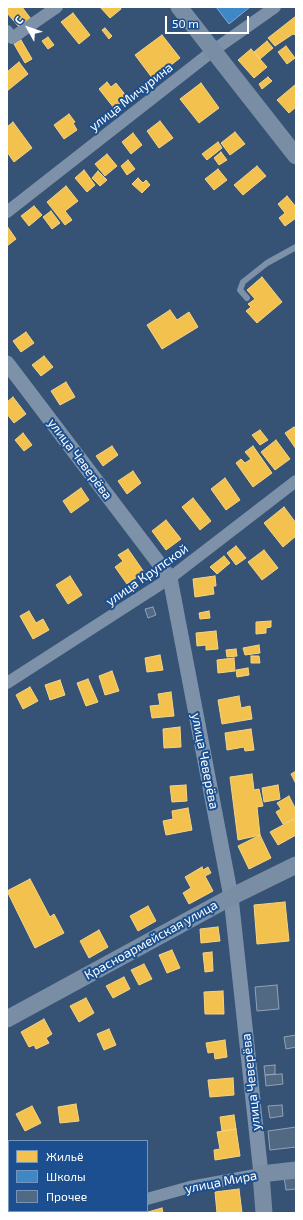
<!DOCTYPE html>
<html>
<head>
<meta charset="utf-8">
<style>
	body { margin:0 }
	#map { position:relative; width:303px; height:1220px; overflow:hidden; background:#365274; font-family:"Exo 2",sans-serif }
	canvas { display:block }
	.frame { position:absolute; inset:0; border:8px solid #fff; pointer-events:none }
	.legend { position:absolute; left:8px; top:1140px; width:140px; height:72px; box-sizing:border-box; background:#1b4f8f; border:1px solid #7695bc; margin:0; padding:5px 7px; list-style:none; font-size:12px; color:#fff }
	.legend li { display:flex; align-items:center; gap:8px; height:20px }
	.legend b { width:20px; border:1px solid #7695bc }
	.north { position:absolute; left:8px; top:8px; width:40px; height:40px; -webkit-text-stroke:3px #1b4f8f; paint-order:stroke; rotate:310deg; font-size:11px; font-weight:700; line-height:16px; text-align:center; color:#fff }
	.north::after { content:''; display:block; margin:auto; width:14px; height:18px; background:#fff; clip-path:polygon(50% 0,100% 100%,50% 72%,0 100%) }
	.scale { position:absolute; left:165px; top:16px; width:84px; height:18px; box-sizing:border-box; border:2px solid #fff; border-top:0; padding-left:5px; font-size:12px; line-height:14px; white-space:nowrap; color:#fff; -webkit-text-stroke:3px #1b4f8f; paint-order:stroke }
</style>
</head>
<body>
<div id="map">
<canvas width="303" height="1220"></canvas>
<div class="frame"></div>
<ul class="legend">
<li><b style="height:11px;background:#f2c14e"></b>Жильё</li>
<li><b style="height:11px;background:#3f88c5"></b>Школы</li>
<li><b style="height:11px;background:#526984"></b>Прочее</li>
</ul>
<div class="north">С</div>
<div class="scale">50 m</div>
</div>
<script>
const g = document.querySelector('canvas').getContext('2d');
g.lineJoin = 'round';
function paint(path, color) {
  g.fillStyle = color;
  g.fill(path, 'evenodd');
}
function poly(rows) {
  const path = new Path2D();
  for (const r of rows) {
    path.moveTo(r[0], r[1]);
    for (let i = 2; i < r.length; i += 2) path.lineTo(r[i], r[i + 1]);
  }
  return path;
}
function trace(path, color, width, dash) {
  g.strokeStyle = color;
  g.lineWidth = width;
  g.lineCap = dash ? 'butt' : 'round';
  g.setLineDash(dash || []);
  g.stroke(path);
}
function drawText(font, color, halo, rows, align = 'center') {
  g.font = font + ' "Exo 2",sans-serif';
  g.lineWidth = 4;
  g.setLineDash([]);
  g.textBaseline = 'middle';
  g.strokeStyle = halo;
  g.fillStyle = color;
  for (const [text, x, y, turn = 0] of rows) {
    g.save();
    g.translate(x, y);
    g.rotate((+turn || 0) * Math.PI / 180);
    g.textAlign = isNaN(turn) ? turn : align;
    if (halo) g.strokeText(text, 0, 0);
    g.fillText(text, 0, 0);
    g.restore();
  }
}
const homes = poly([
	[7,7,22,7,31,19,20,28,7,13,7,7],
	[100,7,120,7,121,9,110,18,100,7],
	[73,13,90,35,79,44,61,22,73,13],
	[296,16,296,35,293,34,275,46,268,38,296,16],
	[105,28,112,36,109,39,102,30,105,28],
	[162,35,180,58,153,79,135,55,162,35],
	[48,37,54,45,48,49,42,41,48,37],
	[21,40,32,59,25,63,14,44,21,40],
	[267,41,273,48,260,59,254,52,267,41],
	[286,46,295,58,287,64,278,52,286,46],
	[251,49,267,67,254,78,238,60,251,49],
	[19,62,28,74,7,91,7,72,19,62],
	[268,77,272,81,262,89,259,84,268,77],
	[107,82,111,87,116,83,127,97,114,108,99,89,107,82],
	[201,83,219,108,199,123,180,99,201,83],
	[296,84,296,107,289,113,277,100,296,84],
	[69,114,75,122,73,123,77,130,64,139,54,125,69,114],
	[160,121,173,138,159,148,147,131,160,121],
	[13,122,32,148,14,162,7,152,7,127,13,122],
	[235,132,245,144,230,155,221,143,235,132],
	[133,133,142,145,131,154,122,142,133,133],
	[218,142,222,148,207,160,202,154,218,142],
	[221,152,227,160,219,165,214,158,221,152],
	[107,154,117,166,105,176,95,164,107,154],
	[128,160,135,169,127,175,121,166,128,160],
	[257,166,266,176,243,195,234,185,257,166],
	[218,169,227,180,214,190,205,179,218,169],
	[84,170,95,185,87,192,75,178,84,170],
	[98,171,107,180,100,186,92,178,98,171],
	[138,178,143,183,146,180,150,185,142,193,132,184,138,178],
	[66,186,78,201,65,211,72,220,65,225,47,202,66,186],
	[287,196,296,207,296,218,285,226,279,218,285,213,278,204,287,196],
	[34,206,42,215,29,226,21,216,34,206],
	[51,211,60,223,52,229,43,217,51,211],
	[7,226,16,239,7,246,7,226],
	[262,277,282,302,257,323,246,311,251,307,248,304,255,299,247,290,262,277],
	[170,310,177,320,189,312,198,327,162,349,147,325,170,310],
	[26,332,34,343,21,352,13,341,26,332],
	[44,356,53,367,41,376,32,365,44,356],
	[66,382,75,397,60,405,51,391,66,382],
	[13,397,26,414,14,423,7,414,7,402,13,397],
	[294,427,296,429,296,449,285,433,294,427],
	[260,430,268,440,260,445,252,435,260,430],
	[23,433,32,445,24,451,15,440,23,433],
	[276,440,290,459,275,470,261,452,276,440],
	[112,446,118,455,103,466,96,456,112,446],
	[253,446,272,473,253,487,236,463,241,459,245,463,251,459,245,452,253,446],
	[133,471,141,483,127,494,118,481,133,471],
	[225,478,240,500,226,510,211,489,225,478],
	[81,488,89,500,71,513,63,501,81,488],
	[193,498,211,521,200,530,182,507,193,498],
	[284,507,296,523,296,536,283,547,264,523,284,507],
	[166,520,181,539,166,550,152,531,166,520],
	[236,546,246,558,236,565,227,553,236,546],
	[128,549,144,572,127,584,115,567,123,561,118,555,128,549],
	[264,550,278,568,262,580,248,562,264,550],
	[224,556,230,563,217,574,210,567,224,556],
	[70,576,82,595,68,604,56,585,70,576],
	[215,576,216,586,213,586,214,594,195,597,193,579,215,576],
	[29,611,36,623,43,619,49,630,33,639,20,616,29,611],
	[209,611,210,618,200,619,199,613,209,611],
	[271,621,271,627,266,628,266,633,256,634,256,622,271,621],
	[216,631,218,649,206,650,206,645,197,646,196,633,216,631],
	[259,645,260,653,245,655,243,648,259,645],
	[236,649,237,656,227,657,226,650,236,649],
	[160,655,163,670,147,672,145,658,160,655],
	[251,656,259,656,260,663,251,663,251,656],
	[234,658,235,671,218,673,217,660,234,658],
	[248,668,249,675,237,677,236,670,248,668],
	[112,671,119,691,105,695,99,676,112,671],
	[88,679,98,702,86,706,77,683,88,679],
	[60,680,65,695,50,700,45,685,60,680],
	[30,687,38,701,23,709,16,695,30,687],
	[171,692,174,716,152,718,150,706,160,705,158,694,171,692],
	[239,696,241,708,250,706,252,719,222,724,218,700,239,696],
	[180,727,181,747,164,748,163,729,180,727],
	[251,729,254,750,245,751,244,747,227,750,225,733,251,729],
	[296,771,296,784,291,774,296,771],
	[252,774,254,790,259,789,263,806,257,807,260,835,238,840,230,777,252,774],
	[186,785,187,801,172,802,170,786,186,785],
	[278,785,280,799,264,802,262,788,278,785],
	[289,796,296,810,296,818,283,824,276,812,281,809,277,803,289,796],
	[188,808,192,830,166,835,163,821,173,819,172,811,188,808],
	[294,819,296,824,296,835,278,845,270,832,294,819],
	[260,835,271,858,249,869,238,846,260,835],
	[202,867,203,870,208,867,211,873,205,876,213,891,189,904,183,893,191,888,185,877,202,867],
	[30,879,50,917,54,914,64,933,35,948,7,891,30,879],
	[285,902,289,941,257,944,254,905,285,902],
	[148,906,156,921,138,931,130,916,148,906],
	[218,927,220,941,201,943,200,929,218,927],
	[99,930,108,947,89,958,80,941,99,930],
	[172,950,180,968,167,973,159,955,172,950],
	[212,952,213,971,205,972,203,953,212,952],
	[144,964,152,979,139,985,131,970,144,964],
	[124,977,130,989,113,998,106,986,124,977],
	[223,991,224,1014,205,1014,204,992,223,991],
	[86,998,94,1013,79,1022,70,1006,86,998],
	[44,1019,52,1034,46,1038,49,1043,36,1049,34,1045,29,1047,21,1032,44,1019],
	[109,1029,116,1045,104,1050,97,1034,109,1029],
	[225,1040,227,1057,215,1059,214,1052,208,1053,206,1043,225,1040],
	[233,1078,234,1095,210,1097,208,1080,233,1078],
	[76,1104,79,1121,60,1123,58,1107,76,1104],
	[32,1106,41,1123,25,1131,16,1114,32,1106],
	[234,1115,236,1129,222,1131,220,1117,234,1115],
	[236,1129,240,1156,215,1160,214,1150,220,1149,217,1132,236,1129],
	[239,1189,242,1213,217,1213,215,1192,239,1189],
	[162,1208,163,1213,148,1213,148,1212,162,1208],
	[18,1211,33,1211,34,1213,18,1213,18,1211]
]);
paint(homes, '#f2c14e');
trace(homes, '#f6d483', 1);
const schools = poly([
	[216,7,250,7,229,24,216,7]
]);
paint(schools, '#3f88c5');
trace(schools, '#79acd6', 1);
const building = poly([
	[153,607,156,615,148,618,145,609,153,607],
	[277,985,279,1009,257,1011,255,987,277,985],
	[296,1035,296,1047,286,1049,284,1037,296,1035],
	[275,1065,275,1074,265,1075,264,1066,275,1065],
	[282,1074,283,1084,266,1086,265,1075,282,1074],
	[282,1105,283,1116,270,1118,268,1106,282,1105],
	[296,1127,296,1147,270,1150,268,1131,296,1127],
	[295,1175,296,1189,286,1190,284,1177,295,1175]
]);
paint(building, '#526984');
trace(building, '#92a2b6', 1);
trace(poly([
	[247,298,240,290,243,282,267,263,296,247]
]), '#7d92a8', 6);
trace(poly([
	[7,31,12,38,57,7],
	[7,212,214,50,275,7],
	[7,683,170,578,296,481],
	[147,1199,190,1187,261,1174],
	[99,1213,106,1211]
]), '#7d92a8', 12);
trace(poly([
	[7,363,170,578,231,897,261,1174]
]), '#7d92a8', 15);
trace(poly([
	[179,7,296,156],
	[7,1019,231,897,296,865],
	[264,1213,261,1174,296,1170]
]), '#798da4', 17);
drawText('13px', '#fff', '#1b4f8f', [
	["улица Мичурина",131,97,-38],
	["улица Чеверёва",80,459,53],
	["улица Крупской",147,575,-35],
	["улица Чеверёва",205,761,79],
	["Красноармейская улица",151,940,-29],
	["улица Чеверёва",251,1082,-96],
	["улица Мира",221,1182,-11]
]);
</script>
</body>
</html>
